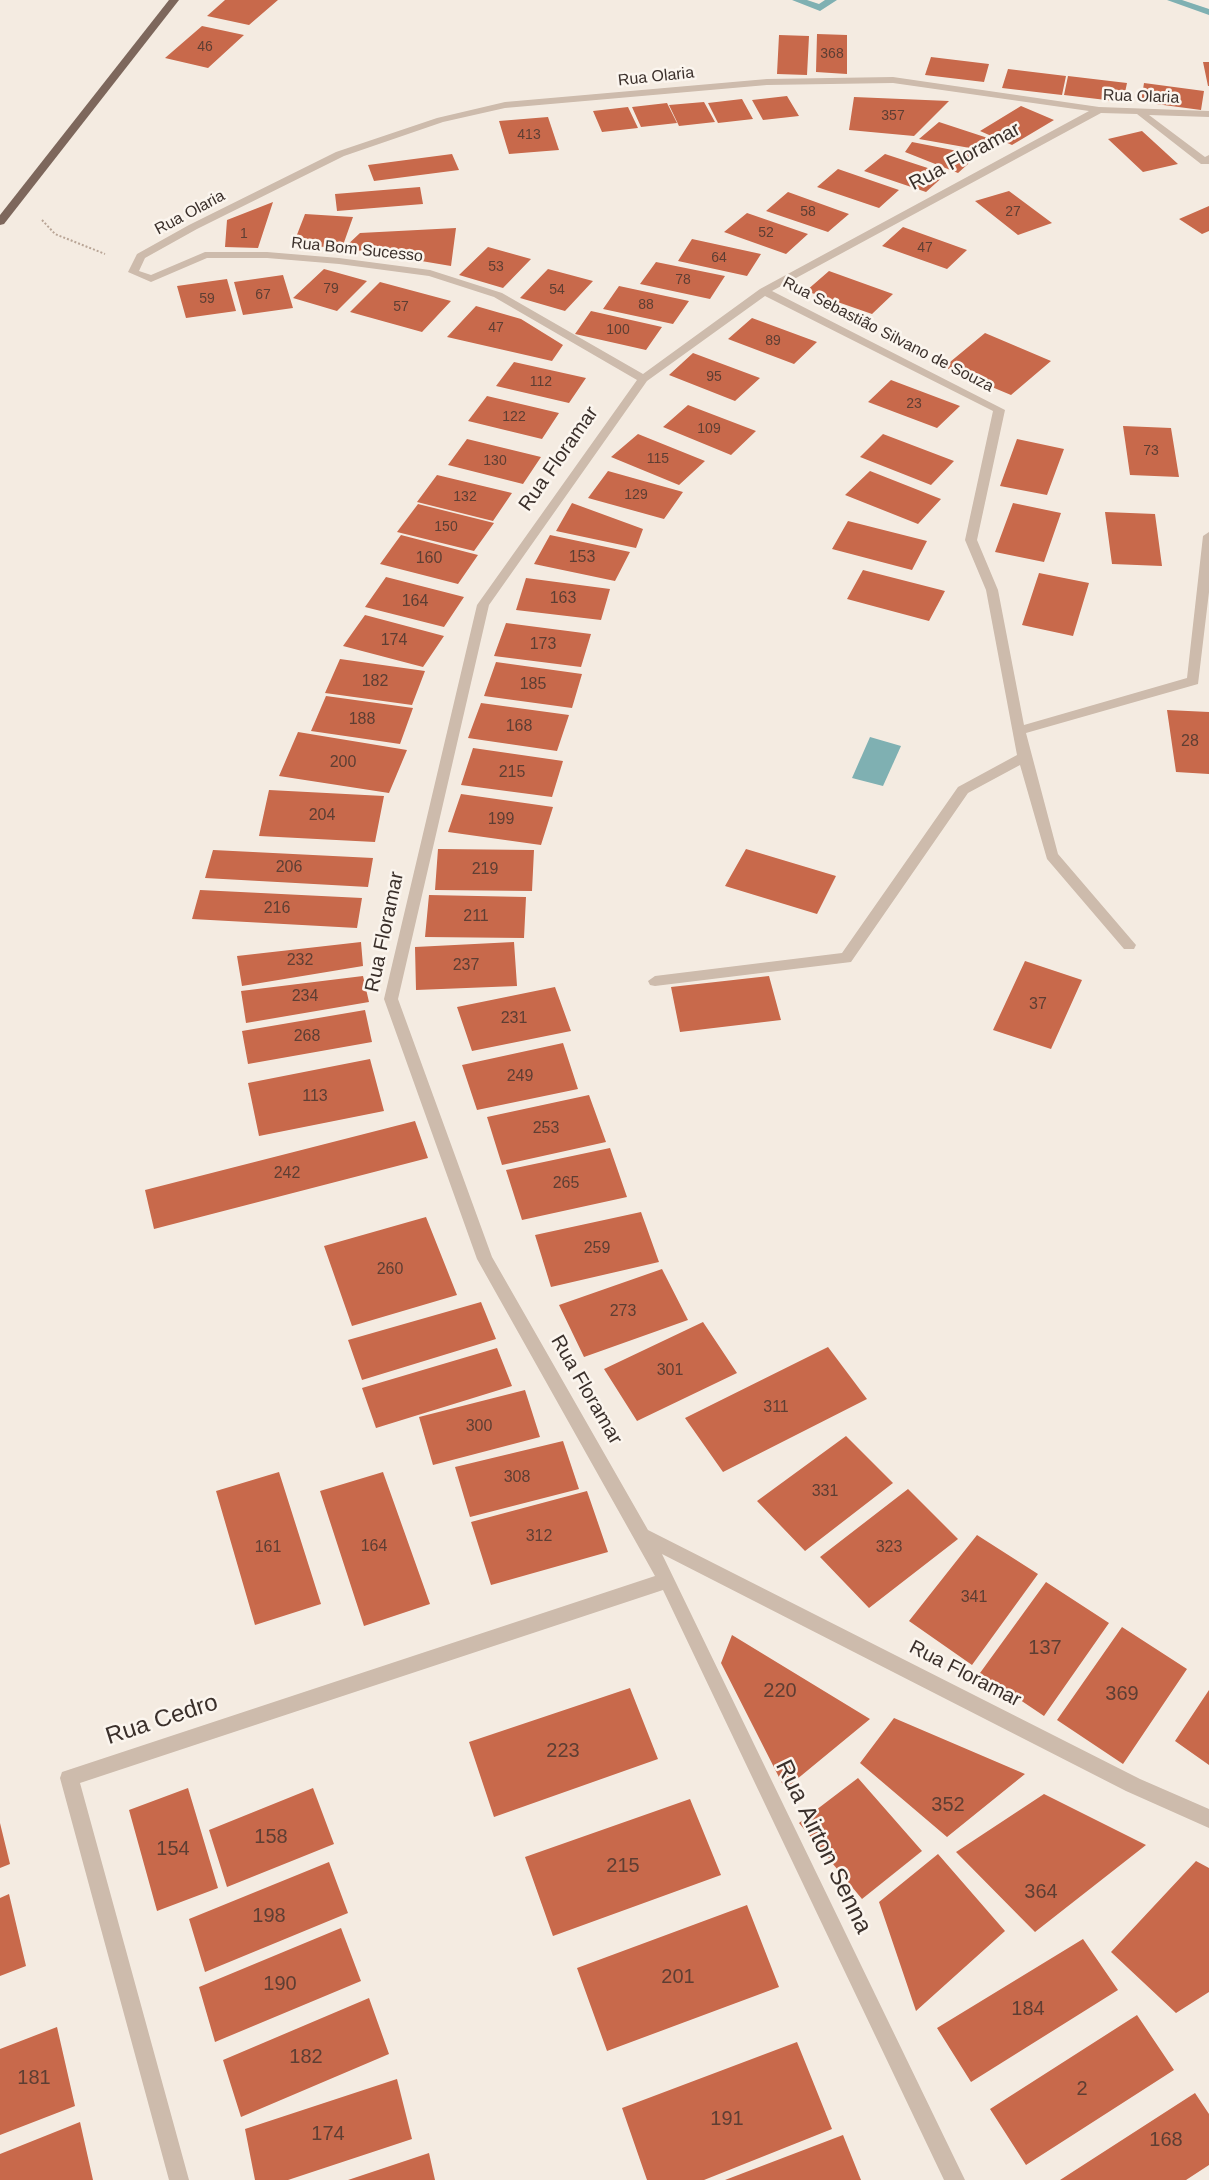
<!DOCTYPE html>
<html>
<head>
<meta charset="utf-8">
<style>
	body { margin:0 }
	canvas { display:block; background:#f4ebe1 }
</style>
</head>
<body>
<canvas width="1209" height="2180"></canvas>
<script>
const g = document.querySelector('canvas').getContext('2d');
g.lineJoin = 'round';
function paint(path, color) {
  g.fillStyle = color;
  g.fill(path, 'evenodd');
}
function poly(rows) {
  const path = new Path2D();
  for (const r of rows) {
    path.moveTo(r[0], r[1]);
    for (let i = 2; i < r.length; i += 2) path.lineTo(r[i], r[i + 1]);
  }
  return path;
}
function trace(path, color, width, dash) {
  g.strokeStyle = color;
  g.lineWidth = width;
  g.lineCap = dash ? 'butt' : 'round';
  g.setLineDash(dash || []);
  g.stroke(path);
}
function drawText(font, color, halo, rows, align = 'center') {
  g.font = font + ' Helvetica,sans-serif';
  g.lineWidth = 5;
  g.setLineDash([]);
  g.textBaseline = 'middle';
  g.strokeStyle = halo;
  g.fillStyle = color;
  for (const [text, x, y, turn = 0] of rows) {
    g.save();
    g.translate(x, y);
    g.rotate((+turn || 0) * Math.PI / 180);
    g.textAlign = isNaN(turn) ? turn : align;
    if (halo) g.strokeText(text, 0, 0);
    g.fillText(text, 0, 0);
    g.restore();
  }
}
paint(poly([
	[870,737,901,746,883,786,852,778]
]), '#7fb0b2');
paint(poly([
	[792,0,807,0,819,4,825,0,837,0,820,11,792,0],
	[1167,0,1182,0,1209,9,1209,15,1167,0]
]), '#7fb0b2');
paint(poly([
	[225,0,278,0,249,25,207,16],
	[202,26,244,35,208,68,165,58],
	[817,34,847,35,847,74,816,72],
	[779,35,809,36,807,75,777,74],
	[931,57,989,64,984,82,925,75],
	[1203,62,1209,62,1209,86,1208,86],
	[1008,69,1066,76,1062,95,1002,88],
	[1068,76,1127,83,1123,102,1064,95],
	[1144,83,1204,91,1201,110,1141,102],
	[787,96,799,116,763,120,752,100],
	[854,97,949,101,914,136,849,130],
	[742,99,753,119,718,123,708,103],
	[704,102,715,122,679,126,669,105],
	[667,103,677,123,641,127,632,107],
	[1021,106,1054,120,1012,145,980,131],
	[628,107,638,128,602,132,593,111],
	[548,117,559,150,509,154,499,121],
	[939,122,1000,142,987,151,919,139],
	[1142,131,1178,164,1143,172,1108,139],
	[912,142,978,155,958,173,905,152],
	[452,154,459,170,374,181,368,165],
	[885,154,946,174,926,192,864,171],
	[838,169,899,190,879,208,817,187],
	[420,187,423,204,337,211,335,194],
	[1009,191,1052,223,1018,235,975,201],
	[788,192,849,214,828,232,766,211],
	[273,202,258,248,225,247,227,220],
	[1209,206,1209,231,1202,234,1179,219],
	[747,213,808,234,786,254,724,232],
	[305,214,353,217,342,248,293,245],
	[903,227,967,250,947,269,882,246],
	[456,228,451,266,344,248,360,233],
	[692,239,761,254,747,276,678,261],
	[488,247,531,259,503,288,459,275],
	[656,262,725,276,710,299,640,284],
	[324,269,367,281,337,311,293,298],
	[548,269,593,281,565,311,520,298],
	[829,271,893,294,872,314,806,291],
	[283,275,293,308,243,315,234,282],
	[227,279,236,311,186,318,177,286],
	[380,282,451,301,422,332,350,312],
	[619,286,689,301,673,324,603,309],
	[476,306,521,319,563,345,552,361,447,337],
	[591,311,662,327,646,350,575,334],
	[752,318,817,342,794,364,728,339],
	[985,333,1051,361,1011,395,944,367],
	[693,353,760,378,735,401,669,375],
	[514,362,586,378,569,403,496,386],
	[891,380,960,406,937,428,868,402],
	[487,396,559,413,542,439,468,421],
	[688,405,756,431,731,455,663,427],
	[1123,426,1171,428,1179,477,1130,475],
	[638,434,705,461,679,485,611,457],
	[883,434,954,461,931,485,860,457],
	[467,439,541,457,523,484,448,465],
	[1017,439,1064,449,1047,495,1000,486],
	[608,471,683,492,664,519,588,498],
	[870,471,941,499,918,524,845,495],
	[437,475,512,493,493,521,417,502],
	[572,503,643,529,636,548,556,531],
	[1013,503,1061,513,1044,562,995,552],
	[418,504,494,523,474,551,397,532],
	[1105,512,1155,514,1162,566,1112,564],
	[848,521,927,541,912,570,832,549],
	[401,535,478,555,458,584,380,564],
	[550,535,630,552,615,581,534,564],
	[863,570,945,591,929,621,847,599],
	[1039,573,1089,583,1073,636,1022,625],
	[386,577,464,597,444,627,365,607],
	[526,578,610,589,601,620,516,610],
	[365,615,444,636,423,667,343,646],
	[506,623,591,634,581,667,494,656],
	[340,659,425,671,412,705,325,693],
	[496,662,582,674,572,708,484,696],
	[326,696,413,708,400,744,311,731],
	[481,703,569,715,557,751,468,738],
	[1167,710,1209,712,1209,774,1176,772],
	[298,732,407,750,389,793,279,776],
	[473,748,563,761,552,797,461,785],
	[269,790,384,796,375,842,259,836],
	[461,794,553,807,541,845,448,832],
	[438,849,534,850,532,891,435,890],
	[746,849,836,876,817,914,725,886],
	[213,850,373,858,368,887,205,878],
	[200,890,362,898,357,928,192,919],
	[429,895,526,897,524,938,425,937],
	[361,942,363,966,242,986,237,956],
	[514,942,517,986,416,990,415,947],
	[1025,961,1082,980,1051,1049,993,1030],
	[363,976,369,1002,246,1023,241,991],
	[769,976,781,1020,680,1032,671,987],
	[555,987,571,1031,472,1051,457,1007],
	[365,1010,372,1042,248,1064,242,1031],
	[563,1043,578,1089,477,1110,462,1065],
	[370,1059,384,1111,259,1136,248,1083],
	[589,1095,606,1142,502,1165,487,1117],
	[415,1121,428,1158,154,1229,145,1190],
	[610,1148,627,1197,522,1220,506,1170],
	[641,1212,659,1262,551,1287,535,1235],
	[426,1217,457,1295,352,1326,324,1246],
	[662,1269,688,1320,584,1357,559,1305],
	[481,1302,496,1339,362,1380,348,1340],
	[703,1322,737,1373,637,1421,604,1369],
	[828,1347,867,1399,723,1472,685,1418],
	[497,1348,512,1386,376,1428,362,1388],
	[525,1390,540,1437,433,1465,419,1417],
	[846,1436,893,1483,805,1551,757,1501],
	[563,1441,579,1489,470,1517,455,1467],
	[279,1472,321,1604,255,1625,216,1491],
	[383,1472,430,1604,364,1626,320,1491],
	[908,1489,958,1539,869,1608,820,1557],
	[587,1491,608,1552,491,1585,471,1522],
	[977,1535,1038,1574,972,1665,909,1621],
	[1046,1582,1109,1623,1044,1716,980,1673],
	[1122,1627,1187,1669,1123,1764,1057,1720],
	[732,1635,870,1719,785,1789,721,1663],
	[630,1688,658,1759,494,1817,469,1742],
	[1209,1690,1209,1765,1175,1741],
	[894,1718,1025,1774,947,1837,860,1763],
	[858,1778,922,1851,862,1899,799,1823],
	[188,1788,218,1888,157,1911,129,1810],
	[313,1788,334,1844,227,1887,209,1830],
	[1044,1794,1146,1845,1035,1932,956,1852],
	[690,1799,721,1875,553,1936,525,1857],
	[0,1823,10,1864,0,1868],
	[938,1854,1005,1931,916,2011,879,1902],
	[1196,1861,1209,1868,1209,1992,1176,2013,1111,1952],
	[329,1862,348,1913,205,1972,189,1919],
	[9,1894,26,1966,0,1976,0,1898],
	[747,1905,779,1987,607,2051,577,1968],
	[341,1928,361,1981,215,2042,199,1987],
	[1083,1939,1118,1990,971,2082,937,2028],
	[369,1998,389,2054,241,2117,223,2060],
	[1137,2015,1174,2070,1026,2165,990,2109],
	[57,2027,75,2106,0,2135,0,2049],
	[797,2042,832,2129,704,2180,647,2180,622,2108],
	[397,2079,412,2139,288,2180,255,2180,245,2129],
	[1195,2093,1209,2114,1209,2165,1186,2180,1060,2180],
	[80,2122,93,2180,0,2180,0,2154],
	[843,2135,861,2180,725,2180],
	[429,2153,435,2180,348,2180]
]), '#c8694b');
trace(poly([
	[42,220,55,234,105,254]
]), '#b9a596', 2, [2, 2]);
paint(poly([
	[893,77,1099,107,1209,111,1209,117,1149,115,1205,157,1209,155,1209,164,1201,164,1137,114,1101,113,772,291,1005,410,977,540,998,590,1024,725,1187,678,1203,536,1209,532,1209,592,1198,684,1026,733,1058,854,1136,945,1134,949,1124,949,1047,859,1020,765,968,793,851,962,655,986,650,985,648,981,655,976,842,953,958,787,1017,755,986,590,965,540,993,411,765,296,647,381,489,605,398,999,492,1257,648,1530,1140,1779,1209,1809,1209,1828,1126,1791,662,1554,965,2180,944,2180,663,1590,80,1783,189,2180,169,2180,60,1778,62,1772,655,1576,477,1259,384,999,477,605,637,380,494,297,429,276,339,264,267,258,207,258,151,282,128,272,137,254,189,225,336,152,437,118,505,102,767,79,893,77],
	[893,83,1089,111,760,289,643,374,502,293,430,270,339,258,267,252,205,252,151,275,139,271,145,258,197,229,344,156,443,122,505,108,767,85,893,83]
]), '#cdbbac');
paint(poly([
	[169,0,179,0,4,224,0,225,0,215,169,0]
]), '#7d675c');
drawText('14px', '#5e3e33', null, [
	["46",205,47],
	["368",832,54],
	["357",893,116],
	["413",529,135],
	["58",808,212],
	["27",1013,212],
	["52",766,233],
	["1",244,234],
	["47",925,248],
	["64",719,258],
	["53",496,267],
	["78",683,280],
	["79",331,289],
	["54",557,290],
	["67",263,295],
	["59",207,299],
	["88",646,305],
	["57",401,307],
	["47",496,328],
	["100",618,330],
	["89",773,341],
	["95",714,377],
	["112",541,382],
	["23",914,404],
	["122",514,417],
	["109",709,429],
	["73",1151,451],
	["115",658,459],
	["130",495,461],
	["129",636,495],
	["132",465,497],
	["150",446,527]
]);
drawText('16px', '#3b302b', '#fbf5ee', [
	["Rua Olaria",656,77,-6],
	["Rua Olaria",1141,97,2],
	["Rua Olaria",190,213,-28],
	["Rua Bom Sucesso",357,250,6],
	["Rua Sebastião Silvano de Souza",888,335,27]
]);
drawText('16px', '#5e3e33', null, [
	["153",582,558],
	["160",429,559],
	["163",563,599],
	["164",415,602],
	["174",394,641],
	["173",543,645],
	["182",375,682],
	["185",533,685],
	["188",362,720],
	["168",519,727],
	["28",1190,742],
	["200",343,763],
	["215",512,773],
	["204",322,816],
	["199",501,820],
	["206",289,868],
	["219",485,870],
	["216",277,909],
	["211",476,917],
	["232",300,961],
	["237",466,966],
	["234",305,997],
	["37",1038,1005],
	["231",514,1019],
	["268",307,1037],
	["249",520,1077],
	["113",315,1097],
	["253",546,1129],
	["242",287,1174],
	["265",566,1184],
	["259",597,1249],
	["260",390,1270],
	["273",623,1312],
	["301",670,1371],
	["311",776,1408],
	["300",479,1427],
	["308",517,1478],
	["331",825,1492],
	["312",539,1537],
	["164",374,1547],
	["161",268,1548],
	["323",889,1548],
	["341",974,1598]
]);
drawText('20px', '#3b302b', '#fbf5ee', [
	["Rua Floramar",965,157,-28],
	["Rua Floramar",559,459,-55],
	["Rua Floramar",385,932,-78],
	["Rua Floramar",586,1390,60],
	["Rua Floramar",965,1674,27]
]);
drawText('20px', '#5e3e33', null, [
	["137",1045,1648],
	["220",780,1691],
	["369",1122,1694],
	["223",563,1751],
	["352",948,1805],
	["158",271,1837],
	["154",173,1849],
	["215",623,1866],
	["364",1041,1892],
	["198",269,1916],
	["201",678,1977],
	["190",280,1984],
	["184",1028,2009],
	["182",306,2057],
	["181",34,2078],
	["2",1082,2089],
	["191",727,2119],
	["174",328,2134],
	["168",1166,2140]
]);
drawText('24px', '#3b302b', '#fbf5ee', [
	["Rua Cedro",162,1720,-18],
	["Rua Airton Senna",823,1847,64]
]);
</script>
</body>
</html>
